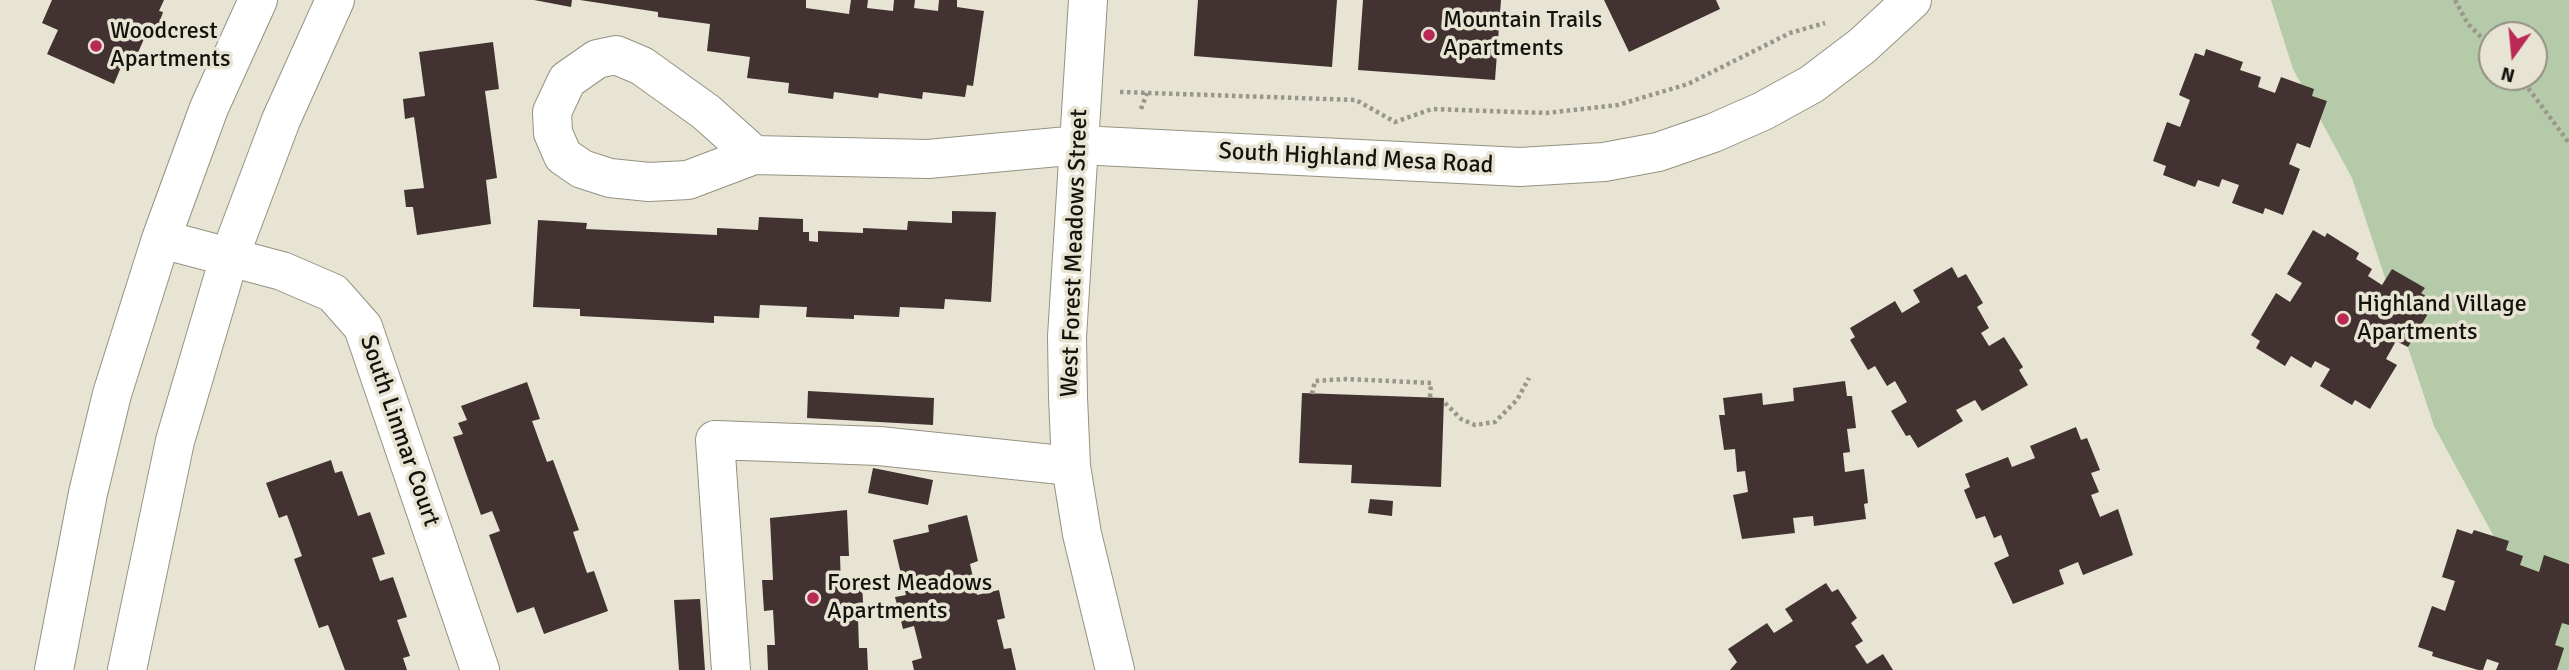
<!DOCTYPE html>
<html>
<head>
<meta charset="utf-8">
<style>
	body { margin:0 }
	#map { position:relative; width:2569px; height:670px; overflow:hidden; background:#e7e4d3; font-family:Signika,sans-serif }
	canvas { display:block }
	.north { position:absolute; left:2478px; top:21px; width:70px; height:70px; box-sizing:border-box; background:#e7e4d3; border:2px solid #939084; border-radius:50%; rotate:195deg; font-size:19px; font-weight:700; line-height:28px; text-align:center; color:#14120d }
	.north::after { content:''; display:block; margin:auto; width:24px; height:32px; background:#b92955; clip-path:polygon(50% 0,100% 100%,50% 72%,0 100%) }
</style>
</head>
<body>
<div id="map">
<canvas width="2569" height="670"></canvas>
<div class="north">N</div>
</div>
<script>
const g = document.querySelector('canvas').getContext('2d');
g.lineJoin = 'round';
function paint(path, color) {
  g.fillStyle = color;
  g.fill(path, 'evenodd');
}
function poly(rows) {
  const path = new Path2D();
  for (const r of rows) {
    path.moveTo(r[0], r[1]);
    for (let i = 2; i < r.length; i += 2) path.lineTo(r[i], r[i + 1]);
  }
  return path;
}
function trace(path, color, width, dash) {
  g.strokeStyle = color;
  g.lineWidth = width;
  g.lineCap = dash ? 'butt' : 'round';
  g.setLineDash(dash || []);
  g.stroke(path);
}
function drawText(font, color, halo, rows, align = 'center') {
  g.font = font + ' Signika,sans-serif';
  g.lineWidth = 7;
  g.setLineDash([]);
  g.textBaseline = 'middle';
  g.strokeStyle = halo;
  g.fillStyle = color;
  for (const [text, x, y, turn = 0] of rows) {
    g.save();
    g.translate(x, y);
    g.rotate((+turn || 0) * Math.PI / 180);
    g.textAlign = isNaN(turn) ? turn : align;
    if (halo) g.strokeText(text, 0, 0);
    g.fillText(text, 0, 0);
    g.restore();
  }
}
paint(poly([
	[2271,0,2569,0,2569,670,2514,670,2493,535,2434,426,2352,178,2293,69],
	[2492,35,2534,35,2534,77,2492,77]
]), '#b4caa9');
paint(poly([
	[52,0,164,0,159,11,163,12,161,18,165,21,158,37,147,32,130,71,121,67,114,84,47,54,58,30,42,23],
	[534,0,572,0,571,7],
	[580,0,806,0,806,8,849,14,851,0,868,0,867,8,893,11,894,0,915,0,914,8,938,11,939,0,957,0,957,7,984,11,973,86,967,85,965,97,923,92,922,99,879,93,878,98,834,92,833,99,788,93,789,83,747,78,750,57,707,51,710,24,658,17,658,12],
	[1198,0,1337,0,1332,67,1194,56],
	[1363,0,1501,0,1495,80,1358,70],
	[1604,0,1716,0,1720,9,1629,52],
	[493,42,499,89,485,91,497,178,486,180,491,224,417,235,413,207,406,207,404,190,424,188,414,117,405,119,403,99,425,96,419,52],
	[2206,49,2243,62,2240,70,2261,77,2258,87,2275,93,2281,77,2314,89,2312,96,2327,101,2310,148,2297,143,2289,164,2300,169,2283,215,2265,208,2263,214,2232,203,2239,185,2222,179,2219,187,2198,180,2195,187,2163,175,2166,166,2153,161,2167,122,2180,127,2190,100,2179,95,2195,53,2204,56],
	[952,211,996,212,991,302,945,299,944,309,900,307,899,317,854,315,854,319,806,317,807,307,760,305,759,318,714,316,714,323,580,316,580,309,533,307,538,220,587,223,586,229,717,235,717,228,758,230,759,217,803,219,803,232,809,232,809,241,818,242,818,231,863,233,863,228,907,230,908,221,952,223],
	[2313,230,2325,237,2327,233,2359,253,2356,259,2372,269,2368,276,2382,285,2392,269,2425,288,2421,293,2435,302,2408,347,2396,341,2386,359,2397,365,2370,409,2355,400,2352,405,2320,386,2330,369,2315,361,2311,368,2291,356,2285,366,2256,348,2260,341,2251,335,2276,293,2290,302,2302,283,2287,274],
	[1952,267,1958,278,1966,274,1983,303,1977,307,1989,328,1981,333,1989,346,2004,337,2023,367,2019,370,2028,385,1982,411,1975,400,1956,410,1963,421,1918,448,1910,435,1906,436,1891,411,1907,402,1895,381,1887,386,1875,366,1868,370,1850,340,1855,337,1850,328,1895,301,1902,313,1920,302,1913,290],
	[1845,381,1847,396,1852,396,1856,428,1847,429,1850,452,1843,453,1845,472,1864,469,1868,503,1864,504,1866,519,1814,526,1813,516,1793,518,1795,533,1742,539,1733,495,1748,492,1745,471,1737,472,1735,449,1724,450,1719,415,1725,415,1723,398,1762,393,1763,405,1794,401,1793,388],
	[527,382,540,419,532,421,547,462,553,460,579,530,573,532,587,573,594,571,608,611,544,634,534,607,517,613,489,535,500,531,492,511,481,515,453,437,463,434,458,423,467,420,461,406],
	[808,391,934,398,933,425,807,418],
	[1302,393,1444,398,1441,487,1351,483,1352,465,1299,463],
	[2076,427,2081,440,2087,438,2100,470,2091,473,2099,492,2091,495,2100,517,2118,509,2133,555,2083,575,2078,562,2059,570,2064,584,2013,604,1994,563,2009,556,2001,535,1994,538,1985,516,1976,519,1964,490,1970,487,1965,474,2008,457,2012,467,2035,458,2030,446],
	[331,460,335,473,342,471,358,516,370,512,385,554,372,558,380,581,393,577,407,617,397,620,410,656,403,658,407,670,345,670,328,625,319,628,294,559,302,556,287,515,279,518,266,483],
	[873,468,933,480,928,505,868,493],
	[1370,499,1393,501,1392,516,1368,513],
	[847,510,849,556,840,556,841,586,862,585,864,618,858,618,859,648,867,648,868,670,768,670,767,645,775,645,773,610,764,611,762,580,773,580,770,518],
	[967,515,978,561,970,564,977,595,999,590,1005,618,997,620,1004,649,1011,648,1016,670,914,670,912,661,922,658,914,626,903,629,895,597,906,595,893,540,929,532,928,525],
	[2457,529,2472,534,2474,530,2509,541,2506,550,2523,556,2520,565,2539,572,2544,555,2569,564,2569,625,2562,623,2555,645,2564,648,2557,670,2496,670,2499,663,2487,659,2483,670,2478,670,2432,656,2433,652,2418,647,2432,606,2445,611,2455,581,2442,577],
	[1826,583,1832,592,1838,589,1857,618,1851,623,1863,641,1855,646,1867,664,1883,654,1893,670,1730,670,1737,662,1728,649,1767,623,1774,633,1793,621,1785,609],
	[700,599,705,670,679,670,674,600]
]), '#423231');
const minor = poly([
	[1088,0,1067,337,1068,397,1071,466,1082,534,1115,670],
	[754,155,688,180,649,182,610,178,582,169,563,156,553,133,552,112,567,80,597,59,616,55,642,66,706,112,754,155,928,159,1079,145,1520,167,1604,162,1658,152,1713,133,1763,111,1812,84,1862,46,1912,0],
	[161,239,282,271,333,293,363,327,480,670],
	[54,670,88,493,112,394,161,239,209,108,258,0],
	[127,670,175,441,229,258,281,120,335,0],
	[731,670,715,440,879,446,1071,466]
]);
trace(minor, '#959282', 40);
trace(poly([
	[2455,0,2468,24,2492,48],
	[2520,77,2569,143],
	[1120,92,1356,100,1395,122,1432,109,1546,113,1618,105,1688,84,1790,33,1825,23],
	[1141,109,1147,93],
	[1312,394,1315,381,1346,379,1431,383,1430,397],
	[1445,403,1461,419,1475,425,1495,422,1517,400,1529,378]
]), '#99968a', 4.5, [3.5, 3.5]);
trace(minor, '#fff', 38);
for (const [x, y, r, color] of [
	[1429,35,7,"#b92955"],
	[96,46,7,"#b92955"],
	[2343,319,7,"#b92955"],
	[813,598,7,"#b92955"]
]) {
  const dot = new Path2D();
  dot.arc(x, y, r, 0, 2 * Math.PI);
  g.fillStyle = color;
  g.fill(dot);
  trace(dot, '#e7e4d3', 2.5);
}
drawText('24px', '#14120d', '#e7e4d3', [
	["Mountain Trails",1443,21],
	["Apartments",1443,49],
	["Woodcrest",110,32],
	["Apartments",110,60],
	["Highland Village",2357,305],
	["Apartments",2357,333],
	["Forest Meadows",827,584],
	["Apartments",827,612]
], 'left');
drawText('24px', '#14120d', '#e7e4d3', [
	["South Highland Mesa Road",1356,159,3],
	["West Forest Meadows Street",1075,253,-88],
	["South Linmar Court",399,431,71]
]);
</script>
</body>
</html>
